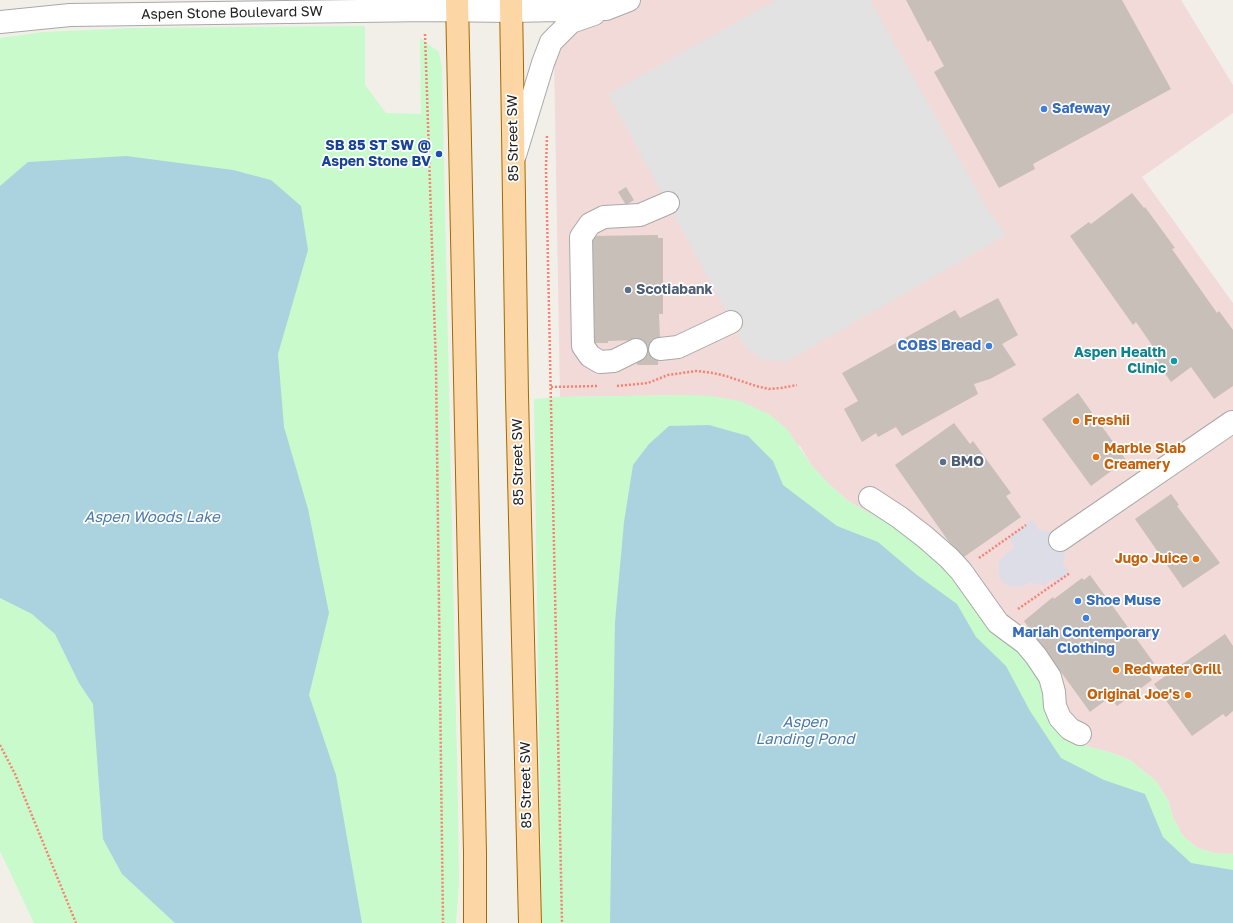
<!DOCTYPE html>
<html>
<head>
<meta charset="utf-8">
<style>
	body { margin:0 }
	canvas { display:block; background:#f2efe9 }
</style>
</head>
<body>
<canvas width="1233" height="923"></canvas>
<script>
const g = document.querySelector('canvas').getContext('2d');
g.lineJoin = 'round';
function paint(path, color) {
  g.fillStyle = color;
  g.fill(path, 'evenodd');
}
function poly(rows) {
  const path = new Path2D();
  for (const r of rows) {
    path.moveTo(r[0], r[1]);
    for (let i = 2; i < r.length; i += 2) path.lineTo(r[i], r[i + 1]);
  }
  return path;
}
function trace(path, color, width, dash) {
  g.strokeStyle = color;
  g.lineWidth = width;
  g.lineCap = dash ? 'butt' : 'round';
  g.setLineDash(dash || []);
  g.stroke(path);
}
function drawText(font, color, halo, rows, align = 'center') {
  g.font = font + ' "Golos Text",sans-serif';
  g.lineWidth = 3.5;
  g.setLineDash([]);
  g.textBaseline = 'middle';
  g.strokeStyle = halo;
  g.fillStyle = color;
  for (const [text, x, y, turn = 0] of rows) {
    g.save();
    g.translate(x, y);
    g.rotate((+turn || 0) * Math.PI / 180);
    g.textAlign = isNaN(turn) ? turn : align;
    if (halo) g.strokeText(text, 0, 0);
    g.fillText(text, 0, 0);
    g.restore();
  }
}
paint(poly([
	[553,0,1181,0,1233,85,1233,113,1142,177,1233,303,1233,854,1213,853,1196,847,1182,835,1173,817,1168,800,1156,781,1130,760,1112,753,1078,744,870,514,847,500,829,484,812,466,800,446,688,395,560,397]
]), '#f2dad9');
paint(poly([
	[365,26,365,85,386,113,421,114,420,38,439,52,442,68,458,808,459,882,456,923,34,923,0,851,0,38,43,32,134,28],
	[688,395,712,396,740,401,769,414,787,429,812,466,829,484,847,500,918,541,1028,657,1078,744,1112,753,1130,760,1156,781,1168,800,1173,817,1182,835,1196,847,1213,853,1233,854,1233,923,542,923,534,399,560,397]
]), '#c8facc');
paint(poly([
	[776,0,870,0,988,210,1006,235,786,362,764,360,746,348,608,94]
]), '#e2e2e2');
paint(poly([
	[1032,520,1039,530,1054,532,1066,548,1063,564,1070,573,1056,582,1053,578,1043,586,1040,582,1034,585,1030,581,1024,586,1017,587,1008,586,1001,580,998,571,999,562,1003,556,1015,547,1008,537]
]), '#dddde8');
paint(poly([
	[126,156,233,170,271,180,301,206,308,250,278,354,284,427,308,509,329,613,309,695,336,775,362,923,175,923,122,874,103,839,93,704,79,683,55,634,32,614,0,598,0,186,28,162],
	[709,425,748,436,773,461,783,485,837,526,878,542,917,575,957,604,976,637,1006,666,1030,711,1061,758,1104,780,1145,794,1163,837,1191,863,1233,870,1233,923,610,923,615,622,624,522,633,465,649,444,669,426]
]), '#aad3df');
paint(poly([
	[906,0,1122,0,1171,89,1033,164,1035,169,999,188,934,72,944,66,930,40,928,42],
	[626,187,634,200,626,205,618,192],
	[1132,193,1144,208,1145,207,1175,248,1172,249,1217,313,1219,311,1233,330,1233,386,1214,399,1191,367,1171,382,1154,357,1158,354,1136,322,1133,325,1070,236,1089,222,1091,224],
	[658,235,658,238,663,238,663,314,659,314,660,339,658,365,637,365,637,340,608,341,608,343,593,343,592,241,593,236],
	[998,298,1018,335,1002,344,1016,365,990,379,974,384,978,394,902,436,896,427,878,437,876,433,862,442,844,409,858,401,842,373,955,310,960,318],
	[1078,393,1126,460,1091,486,1042,419],
	[954,423,970,444,973,441,1011,493,1006,496,1021,517,961,559,895,465],
	[1171,494,1179,505,1177,506,1220,563,1183,588,1135,519],
	[1090,575,1154,663,1146,672,1152,680,1117,706,1110,697,1090,712,1024,621,1053,597,1054,599,1082,578,1084,580],
	[1225,634,1233,646,1233,711,1226,717,1223,714,1192,736,1154,684]
]), '#c7bfb8');
const minor = poly([
	[0,22,70,15,430,10,512,11,606,9,629,0],
	[515,155,543,63,551,42,571,22,594,14],
	[660,349,678,347,731,322],
	[636,350,614,361,600,362,590,356,583,346,581,237,590,224,604,217,640,215,668,203],
	[870,498,899,517,925,537,949,558,961,571,998,623,1025,643,1036,656,1050,677,1054,692,1055,706,1060,718,1070,729,1080,734],
	[1060,540,1232,422]
]);
const major = poly([
	[457,0,475,852,475,923],
	[511,0,517,396,530,923]
]);
trace(minor, '#a9a9a9', 24);
trace(major, '#a06b00', 24);
trace(poly([
	[425,34,436,367,443,923],
	[547,136,546,168,562,923],
	[617,386,648,383,668,375,696,371,713,373,726,376,756,386,769,389,781,388,797,385],
	[551,387,598,386],
	[979,558,1026,525],
	[1018,609,1070,573],
	[0,745,15,774,76,923]
]), '#fa8072', 2.5, [2, 2]);
trace(minor, '#fff', 22);
trace(major, '#fcd6a4', 22);
for (const [x, y, r, color] of [
	[1044,109,4,"#3f7fe0"],
	[439,154,4,"#1a4fb4"],
	[628,290,4,"#5c6f8a"],
	[989,346,4,"#3f7fe0"],
	[1174,361,4,"#0f9aa8"],
	[1076,421,4,"#e8710a"],
	[1096,457,4,"#e8710a"],
	[943,462,4,"#5c6f8a"],
	[1196,559,4,"#e8710a"],
	[1078,601,4,"#3f7fe0"],
	[1086,618,4,"#3f7fe0"],
	[1116,670,4,"#e8710a"],
	[1188,695,4,"#e8710a"]
]) {
  const dot = new Path2D();
  dot.arc(x, y, r, 0, 2 * Math.PI);
  g.fillStyle = color;
  g.fill(dot);
  trace(dot, '#fff', 1.5);
}
drawText('14px', '#222', '#fff', [
	["Aspen Stone Boulevard SW",232,13,-1],
	["85 Street SW",513,138,-91],
	["85 Street SW",518,462,-91],
	["85 Street SW",526,785,-91]
]);
drawText('bold 14px', '#366cbe', '#fff', [
	["Safeway",1052,109],
	["COBS Bread",981,346,"right"],
	["Shoe Muse",1086,601],
	["Mariah Contemporary",1086,633,"center"],
	["Clothing",1086,649,"center"]
], 'left');
drawText('bold 14px', '#164399', '#fff', [
	["SB 85 ST SW @",431,146],
	["Aspen Stone BV",431,162]
], 'right');
drawText('bold 14px', '#4e5e75', '#fff', [
	["Scotiabank",636,290],
	["BMO",951,462]
], 'left');
drawText('bold 14px', '#0d838f', '#fff', [
	["Aspen Health",1166,353],
	["Clinic",1166,369]
], 'right');
drawText('bold 14px', '#c56008', '#fff', [
	["Freshii",1084,421],
	["Marble Slab",1104,449],
	["Creamery",1104,465],
	["Jugo Juice",1188,559,"right"],
	["Redwater Grill",1124,670],
	["Original Joe's",1180,695,"right"]
], 'left');
drawText('italic 15px', '#4a7aab', '#fff', [
	["Aspen Woods Lake",152,517],
	["Aspen",805,722],
	["Landing Pond",805,739]
]);
</script>
</body>
</html>
